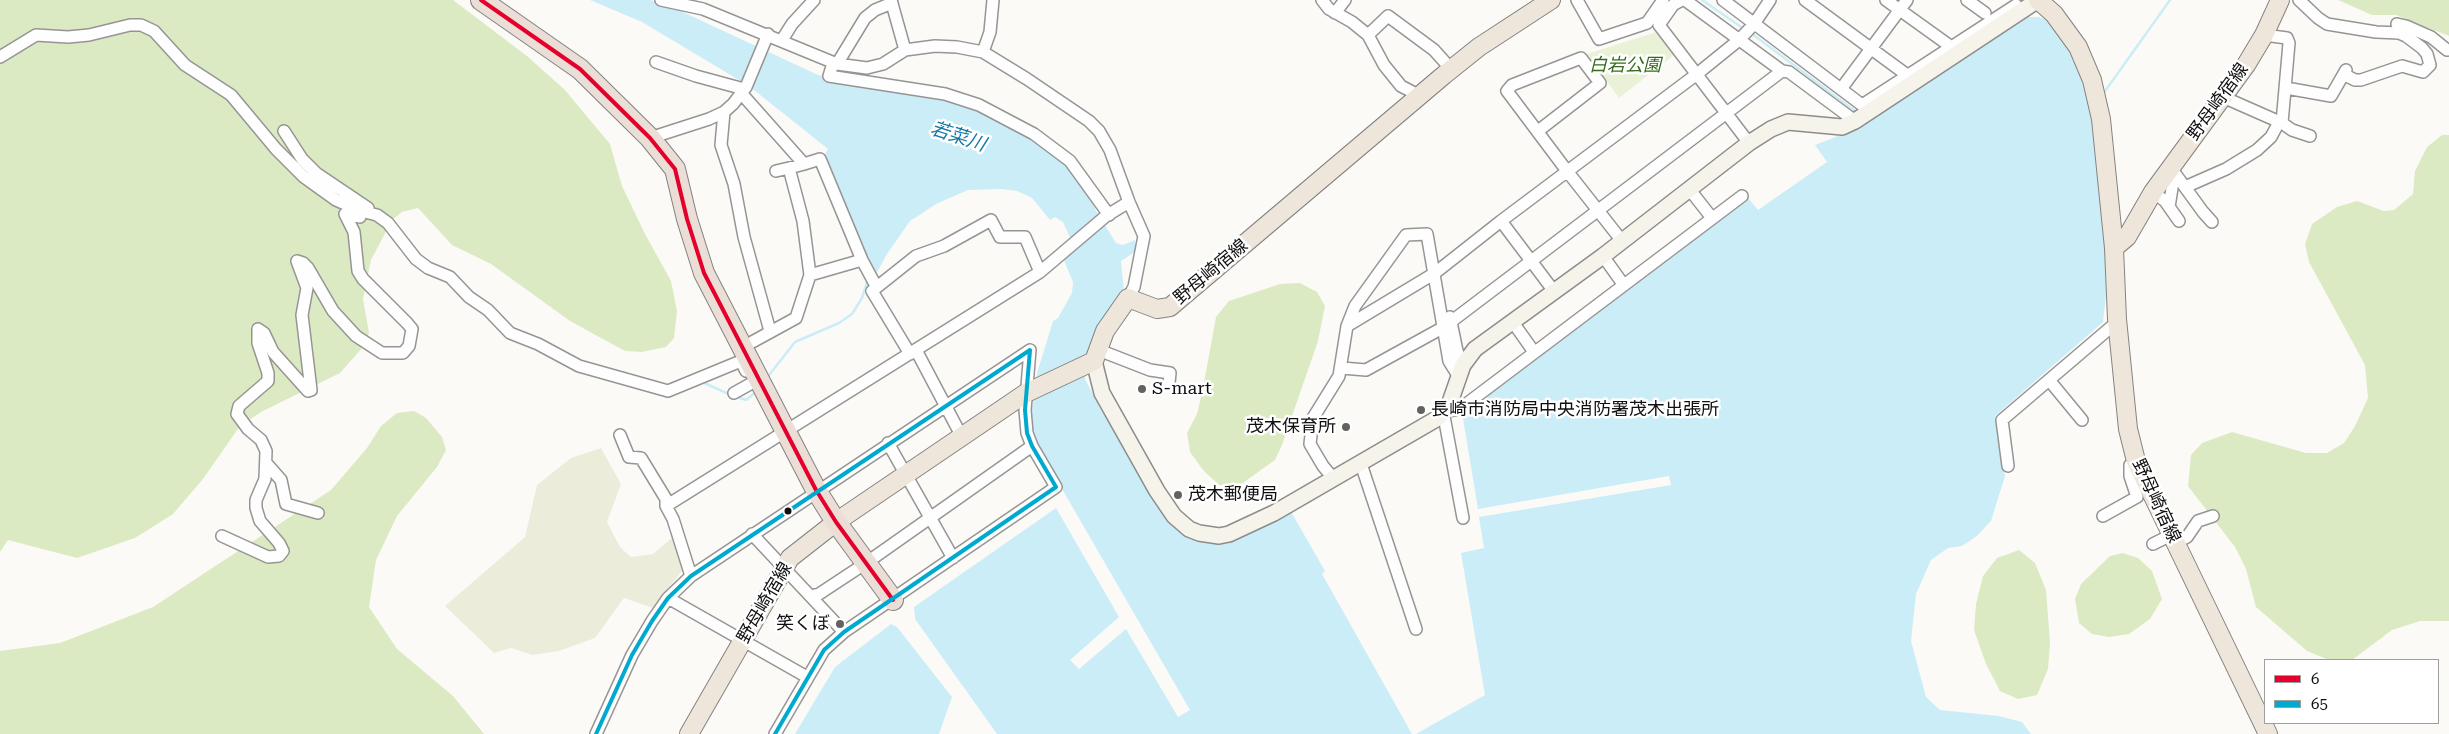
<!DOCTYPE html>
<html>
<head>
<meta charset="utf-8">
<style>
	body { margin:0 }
	#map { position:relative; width:2449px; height:734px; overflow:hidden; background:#fcfaf7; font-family:"Roboto Serif",serif }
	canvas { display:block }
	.legend { position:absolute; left:2264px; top:659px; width:175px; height:65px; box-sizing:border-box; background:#fff; border:1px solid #9f9f9f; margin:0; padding:6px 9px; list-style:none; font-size:15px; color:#101010 }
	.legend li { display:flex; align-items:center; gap:10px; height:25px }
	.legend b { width:25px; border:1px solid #9f9f9f }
</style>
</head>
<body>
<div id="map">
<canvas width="2449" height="734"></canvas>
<ul class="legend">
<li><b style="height:6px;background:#e4002b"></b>6</li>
<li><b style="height:6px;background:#00a9ce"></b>65</li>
</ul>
</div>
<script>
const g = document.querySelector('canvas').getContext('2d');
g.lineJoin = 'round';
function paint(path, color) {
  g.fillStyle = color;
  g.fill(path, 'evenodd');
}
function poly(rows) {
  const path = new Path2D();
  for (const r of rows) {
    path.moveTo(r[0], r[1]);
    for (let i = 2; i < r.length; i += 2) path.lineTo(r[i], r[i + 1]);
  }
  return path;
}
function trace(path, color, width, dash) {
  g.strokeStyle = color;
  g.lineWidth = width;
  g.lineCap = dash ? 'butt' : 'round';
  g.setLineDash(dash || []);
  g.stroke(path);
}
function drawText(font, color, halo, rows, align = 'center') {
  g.font = font + ' "Roboto Serif","Noto Sans JP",serif';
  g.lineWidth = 5;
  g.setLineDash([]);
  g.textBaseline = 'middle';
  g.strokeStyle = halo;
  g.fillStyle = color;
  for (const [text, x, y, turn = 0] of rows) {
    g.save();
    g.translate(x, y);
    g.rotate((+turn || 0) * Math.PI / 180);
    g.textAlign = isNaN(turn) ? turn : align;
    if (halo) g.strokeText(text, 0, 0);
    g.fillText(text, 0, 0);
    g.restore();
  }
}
paint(poly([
	[1656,32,1674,55,1619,98,1587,54]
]), '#e9f2d6');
paint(poly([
	[0,0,453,0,527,56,565,90,610,144,622,186,644,232,671,281,677,311,674,338,666,347,642,352,625,351,570,321,491,264,452,245,418,208,402,212,392,220,371,260,363,299,369,333,364,346,340,373,261,412,240,426,203,479,173,514,135,538,77,558,8,540,0,552],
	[2338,0,2449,0,2449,36,2396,15,2372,15],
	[2442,135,2449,135,2449,621,2420,621,2392,630,2352,660,2329,660,2307,651,2256,607,2246,569,2235,547,2188,486,2191,455,2202,443,2232,432,2306,453,2327,453,2344,443,2355,426,2368,398,2365,365,2309,262,2305,244,2312,224,2337,207,2357,201,2384,211,2394,210,2413,194,2415,171,2427,147],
	[1300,283,1317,292,1325,306,1318,341,1282,445,1275,460,1240,485,1219,485,1203,470,1190,452,1187,433,1197,414,1203,388,1216,317,1229,301,1280,284],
	[414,411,426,418,442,437,446,450,437,467,397,516,376,560,369,607,397,649,453,696,484,734,0,734,0,651,60,643,153,607,331,490,367,448,381,426,397,413],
	[2019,550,2035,563,2046,590,2050,643,2048,669,2037,695,2018,699,2000,691,1986,664,1974,630,1976,604,1983,576,1997,558],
	[2123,553,2138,558,2152,571,2162,599,2150,619,2129,634,2109,637,2092,634,2079,623,2075,599,2081,584,2110,556]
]), '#dbeac3');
paint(poly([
	[601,448,621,484,607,522,620,547,631,557,653,554,674,536,685,567,653,608,624,598,595,638,559,651,532,655,511,648,494,653,445,606,525,537,537,485,571,458]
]), '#ebedda');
paint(poly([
	[590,0,651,0,672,7,818,75,952,99,986,111,1039,142,1070,170,1087,189,1096,211,1116,243,1123,245,1135,240,1135,252,1121,261,1124,291,1090,346,1085,379,1102,412,1123,441,1163,512,1184,535,1209,542,1231,541,1261,527,1290,510,1325,571,1322,574,1412,734,997,734,915,619,914,607,1056,508,1119,617,1070,660,1079,669,1126,629,1178,717,1190,710,1062,489,1036,442,1030,421,1037,373,1053,321,1058,318,1072,293,1073,282,1063,258,1075,249,1063,222,1055,217,1050,220,1032,198,1017,191,1002,189,968,190,936,204,910,221,887,254,875,276,822,158,828,149,749,86,642,22],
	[2028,17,2038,17,2055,22,2063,32,2091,96,2109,268,2103,322,1995,416,2005,476,1991,521,1977,536,1962,546,1948,548,1931,560,1916,594,1911,641,1926,697,1940,710,1999,716,2022,722,2031,734,1416,734,1485,695,1461,553,1484,548,1479,517,1671,485,1669,476,1478,509,1462,413,1748,198,1758,210,1827,162,1815,145,1848,132],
	[891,624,897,627,952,697,939,734,795,734,835,667]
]), '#cbedf8');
trace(poly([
	[1702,0,1744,29],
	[1751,33,1859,114],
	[2103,94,2170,0],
	[392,238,411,260],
	[766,379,795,342,839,323,852,314,862,298,868,279],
	[702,382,731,395],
	[737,397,746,400,757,391]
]), '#cbedf8', 2.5);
const street = poly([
	[661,0,703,9,837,64,867,68,883,64,905,50,935,46,957,47,983,52,1027,79,1089,121,1099,131,1110,150,1129,202,1144,236,1134,287,1128,298],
	[891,0,905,50],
	[1322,0,1329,9,1352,22,1368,35,1384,65,1401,86,1420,96],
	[1577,0,1599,39,1647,23,1663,0],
	[1682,0,1673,5,1659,25,1749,143],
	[1685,0,1782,71,1789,72,1855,121],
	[1723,0,1862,105,2016,5],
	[1805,0,1907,75],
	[1886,0,1950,46],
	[1967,0,1985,13],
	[2299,0,2318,18,2327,24,2376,32,2399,33,2406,36,2422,48,2427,54,2430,65,2423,72,2402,66,2361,80,2355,80,2345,75],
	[1335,13,1345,0],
	[2397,24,2406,26,2431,37,2447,50],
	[1368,35,1388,16,1434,50,1451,69],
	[782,40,792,24,814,0],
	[983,52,990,32,993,0],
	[0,57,36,35,68,37,89,35,130,25,141,25,154,31,185,65,231,95,276,149,304,177,336,200,361,211,377,215,388,223,416,259,428,268,450,277,469,297,488,310,510,333,538,344,579,366,668,391,741,361,746,371],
	[656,62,696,76,744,89],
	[833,63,829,76,945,94,979,105,1034,134,1070,161,1109,215],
	[837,64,865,18,875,10,892,3],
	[2286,88,2331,96,2346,70],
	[1841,89,1907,0],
	[741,93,804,164,820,159,862,260,876,286],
	[2223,97,2282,123,2289,43,2287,38,2264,35],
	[724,112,721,145,734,184,744,237,770,331],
	[2282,123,2292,130,2310,136],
	[284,131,302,159,316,173,368,208],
	[1538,131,1600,83,1581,58,1512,85,1507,91,1567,171,1622,241],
	[650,138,709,119,724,112,733,104,746,87,768,34],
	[2171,168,2203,212,2212,222],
	[776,171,789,168],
	[2166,174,2173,182,2169,207],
	[2185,187,2226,169,2257,150,2271,137,2279,122],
	[1690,190,1712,218],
	[2153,192,2165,201,2179,221],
	[1501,221,1553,290],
	[1603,256,1623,284],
	[810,275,862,260],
	[1450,317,1457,351,1463,365],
	[1512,321,1534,352],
	[1347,326,1435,273,1501,221,1697,74,1739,40,1754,24,1770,0],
	[743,347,796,318,810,275,803,221,789,168,804,164],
	[1096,349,1150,370,1170,373,1169,383],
	[916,350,962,437],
	[910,354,872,291,916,256,944,246,991,220,1000,237,1025,237,1040,272],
	[1342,368,1366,370,1444,327,1782,71],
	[2049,380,2082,420],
	[734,393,752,383],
	[620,435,629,457,641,458,666,499,666,506],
	[888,443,953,558],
	[266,463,281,480,286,504,318,513],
	[1361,464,1416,629],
	[2008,466,2002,420,2117,322],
	[1333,478,1323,466,1310,444,1313,418,1339,376,1347,326,1355,306,1406,235,1427,234,1449,361,1459,377],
	[2103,516,2137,497,2130,476,2130,465,2136,461],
	[1463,518,1443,411,1455,410,1465,405,1742,196],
	[752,534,844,632],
	[222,536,268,557,279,556,283,551,279,543,260,521,256,508,256,500,265,479,266,451,261,440,248,429,237,414,239,406,268,381,268,373,258,343,258,329,264,333,273,352,308,391,311,390,302,315,307,288,297,261,303,263,308,268,333,311,356,336,382,353,403,353,409,346,412,329,407,323,363,279,358,271,354,232,345,214,360,217],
	[2175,543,2187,537,2198,521,2213,516],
	[2153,544,2171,535],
	[691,576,673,519,666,506,1040,272,1106,216,1129,202],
	[811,596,819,594,866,563,1032,446],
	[668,598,807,677],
	[596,734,632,655,652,621,668,598,691,576,1030,350,1025,410,1027,433,1032,446,1056,487,844,632,824,650,775,734]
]);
const secondary = poly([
	[1094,361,1102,393,1157,491,1174,516,1189,529,1199,533,1219,536,1229,534,1274,513,1438,418,1449,405,1463,365,1475,349,1603,256,1749,143,1771,129,1788,122,1842,127,1855,121,2038,0]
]);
const primary = poly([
	[2038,0,2054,14,2078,47,2092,80,2101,119,2114,248,2117,319,2128,429,2136,461,2268,734],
	[2114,248,2127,237,2153,192,2246,65,2264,35,2280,0],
	[689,734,790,558,836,522,1026,393,1094,361,1105,331,1128,298,1157,309,1170,307,1444,75,1479,47,1551,0]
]);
const highway = poly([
	[481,0,580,69,650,138,675,169,687,219,704,273,816,490,836,522,893,600]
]);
trace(street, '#969594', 14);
trace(secondary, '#8d8c8b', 18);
trace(primary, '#848381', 20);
trace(highway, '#848381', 22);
trace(street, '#fffefe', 11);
trace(secondary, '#f6f3eb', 15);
trace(primary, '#eee6da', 18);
trace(highway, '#ebded7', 20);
trace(poly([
	[481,0,580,69,650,138,675,169,687,219,704,273,816,490,836,522,893,600]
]), '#e4002b', 4);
trace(poly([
	[596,734,632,655,652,621,668,598,691,576,1030,350,1025,410,1027,433,1032,446,1056,487,844,632,824,650,775,734]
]), '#00a9ce', 4);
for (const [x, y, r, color] of [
	[1142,389,5,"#636261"],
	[1421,410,5,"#636261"],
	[1346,427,5,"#636261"],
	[1178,495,5,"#636261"],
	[788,511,4.5,"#101010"],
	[840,624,5,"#636261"]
]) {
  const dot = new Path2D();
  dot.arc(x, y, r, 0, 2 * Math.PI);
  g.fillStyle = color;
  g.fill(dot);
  trace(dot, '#fff', 2);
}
drawText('italic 18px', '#376c1d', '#fff', [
	["白岩公園",1625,66]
]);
drawText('18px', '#101010', '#fff', [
	["野母崎宿線",2218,102,-54],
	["野母崎宿線",1211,272,-40],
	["野母崎宿線",2156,501,65],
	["野母崎宿線",765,603,-60]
]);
drawText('18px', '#101010', '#fff', [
	["S-mart",1152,389],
	["長崎市消防局中央消防署茂木出張所",1431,410],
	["茂木保育所",1336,427,"right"],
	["茂木郵便局",1188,495],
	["笑くぼ",830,624,"right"]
], 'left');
drawText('italic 19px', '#1379a9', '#fff', [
	["若菜川",958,137,18]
]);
</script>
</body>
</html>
